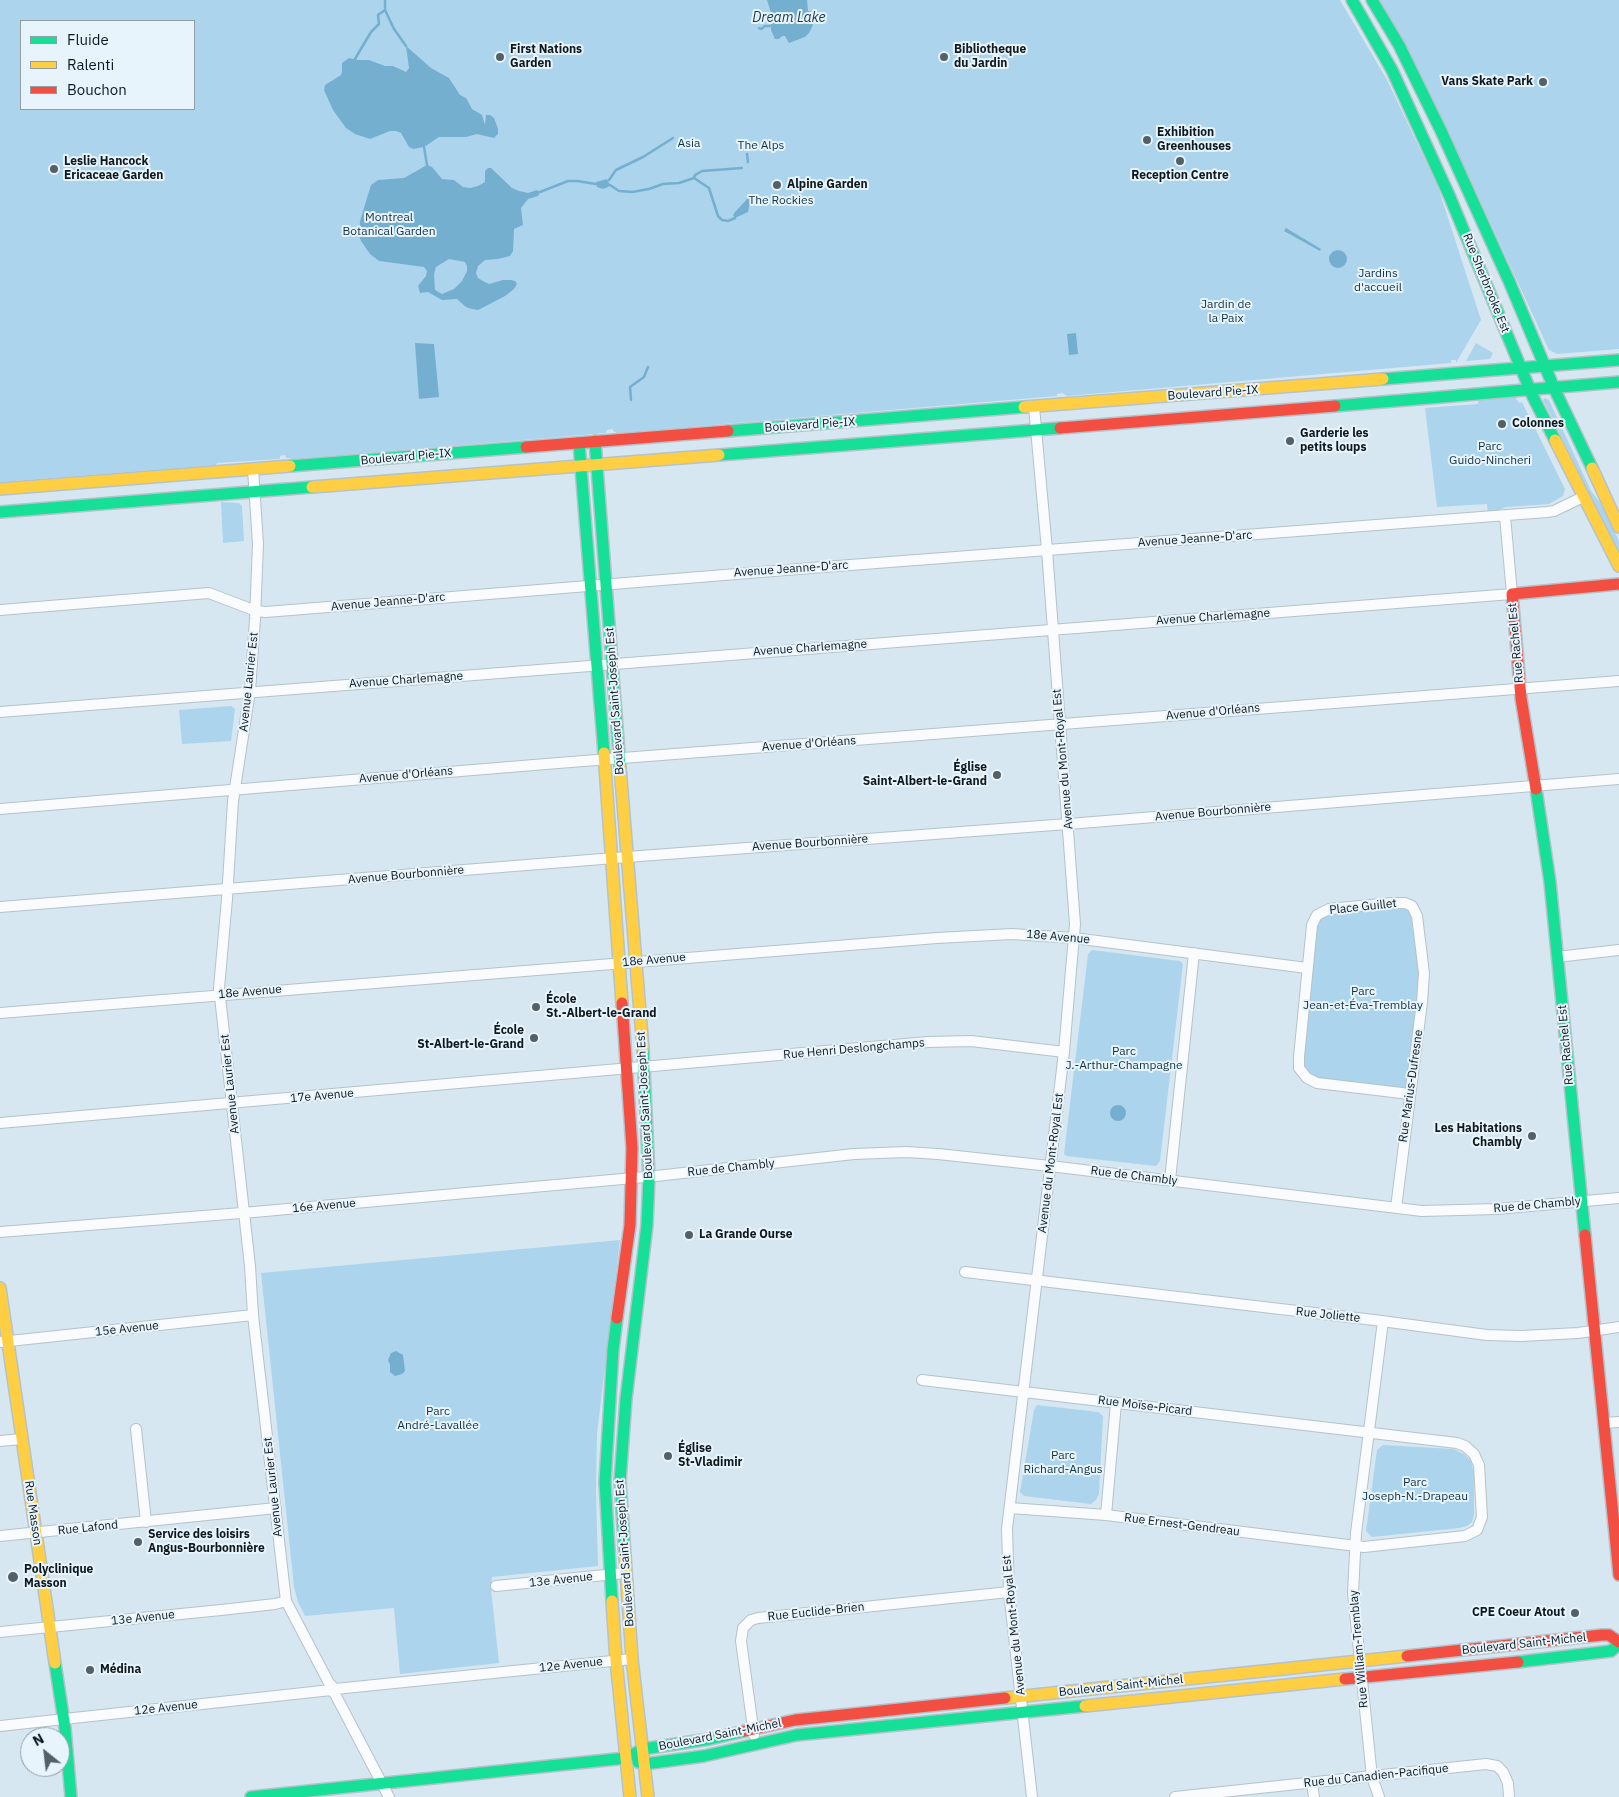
<!DOCTYPE html>
<html>
<head>
<meta charset="utf-8">
<style>
	body { margin:0 }
	#map { position:relative; width:1619px; height:1797px; overflow:hidden; background:#d7e7f1; font-family:"IBM Plex Sans",sans-serif }
	canvas { display:block }
	.legend { position:absolute; left:20px; top:20px; width:175px; height:90px; box-sizing:border-box; background:#e8f4fb; border:1px solid #919ca3; margin:0; padding:6px 9px; list-style:none; font-size:15px; color:#0e181f }
	.legend li { display:flex; align-items:center; gap:10px; height:25px }
	.legend b { width:25px; border:1px solid #919ca3 }
	.north { position:absolute; left:20px; top:1727px; width:50px; height:50px; box-sizing:border-box; background:#e8f4fb; border:1px solid #919ca3; border-radius:50%; rotate:331deg; font-size:14px; font-weight:700; line-height:20px; text-align:center; color:#0e181f }
	.north::after { content:''; display:block; margin:auto; width:18px; height:22px; background:#546068; clip-path:polygon(50% 0,100% 100%,50% 72%,0 100%) }
</style>
</head>
<body>
<div id="map">
<canvas width="1619" height="1797"></canvas>
<ul class="legend">
<li><b style="height:6px;background:#16e098"></b>Fluide</li>
<li><b style="height:6px;background:#ffcf43"></b>Ralenti</li>
<li><b style="height:6px;background:#f24e42"></b>Bouchon</li>
</ul>
<div class="north">N</div>
</div>
<script>
const g = document.querySelector('canvas').getContext('2d');
g.lineJoin = 'round';
function paint(path, color) {
  g.fillStyle = color;
  g.fill(path, 'evenodd');
}
function poly(rows) {
  const path = new Path2D();
  for (const r of rows) {
    if (r.length === 3) {
      path.moveTo(r[0] + r[2], r[1]);
      path.arc(r[0], r[1], r[2], 0, 2 * Math.PI);
      continue;
    }
    path.moveTo(r[0], r[1]);
    for (let i = 2; i < r.length; i += 2) path.lineTo(r[i], r[i + 1]);
  }
  return path;
}
function trace(path, color, width, dash) {
  g.strokeStyle = color;
  g.lineWidth = width;
  g.lineCap = dash ? 'butt' : 'round';
  g.setLineDash(dash || []);
  g.stroke(path);
}
function drawText(font, color, halo, rows, align = 'center') {
  g.font = font + ' "IBM Plex Sans",sans-serif';
  g.lineWidth = 4;
  g.setLineDash([]);
  g.textBaseline = 'middle';
  g.strokeStyle = halo;
  g.fillStyle = color;
  for (const [text, x, y, turn = 0] of rows) {
    g.save();
    g.translate(x, y);
    g.rotate((+turn || 0) * Math.PI / 180);
    g.textAlign = isNaN(turn) ? turn : align;
    if (halo) g.strokeText(text, 0, 0);
    g.fillText(text, 0, 0);
    g.restore();
  }
}
paint(poly([
	[0,0,1340,0,1387,80,1438,187,1481,320,1456,363,1456,360,1451,360,1451,363,1067,396,1062,393,1057,394,1057,396,617,433,613,431,613,429,607,430,606,433,291,459,290,458,286,458,285,455,280,456,280,459,217,463,216,465,0,482],
	[21,21,194,21,194,109,21,109],
	[1380,0,1619,0,1619,349,1557,354,1549,350,1463,163],
	[1476,343,1493,353,1490,359,1466,361],
	[1515,397,1519,403,1522,402,1565,489,1563,496,1549,504,1506,507,1488,514,1487,504,1437,507,1425,408,1478,404,1478,400],
	[1545,398,1549,400,1591,491,1599,501,1614,530,1619,541,1619,552,1543,400],
	[221,502,239,503,242,506,244,541,223,543],
	[231,706,235,709,231,741,182,744,179,710],
	[1412,906,1424,973,1410,1094,1307,1078,1299,1057,1317,915],
	[1092,950,1180,961,1183,964,1160,1161,1156,1166,1066,1156,1064,1154,1088,954],
	[620,1240,597,1434,596,1492,598,1566,492,1577,491,1589,499,1663,400,1674,394,1608,305,1616,298,1602,294,1587,261,1273],
	[1037,1405,1098,1412,1103,1416,1099,1494,1096,1500,1091,1504,1024,1496,1020,1492,1034,1410],
	[1383,1445,1453,1449,1464,1454,1471,1461,1474,1474,1474,1515,1472,1522,1467,1526,1459,1528,1372,1537,1366,1531,1377,1450]
]), '#acd4ec');
paint(poly([
	[767,0,807,0,808,11,813,12,807,15,808,21,811,22,813,25,809,33,805,37,789,43,785,36,782,36,779,39,775,39,771,30,771,13],
	[406,46,431,68,449,78,460,95,466,98,472,109,482,115,485,125,486,115,490,115,494,118,498,129,498,134,494,138,477,134,466,137,439,137,424,147,413,149,409,147,401,133,396,131,390,131,370,139,355,134,346,128,333,110,324,90,325,85,341,75,342,72,342,63,349,58,358,60,369,60,385,66,393,66,406,72,409,68],
	[427,165,432,167,442,179,454,180,463,187,470,188,478,186,485,182,485,171,488,168,491,168,512,188,519,191,528,193,537,190,540,192,538,196,528,199,521,208,523,225,514,229,513,251,510,256,498,259,485,260,478,266,476,273,478,278,483,281,489,284,503,280,511,280,515,281,517,284,514,289,505,296,484,307,478,310,472,309,466,307,457,299,442,300,428,292,420,293,418,286,426,276,427,271,424,267,379,261,370,254,361,241,359,236,360,221,371,185,378,180,404,178],
	[449,259,465,262,467,266,467,271,462,281,454,289,442,294,435,290,434,274,436,267],
	[607,179,610,185,608,187,603,189,597,187,596,182],
	[750,196,752,197,752,202,749,206,748,212,735,218,733,215,735,212],
	[1286,228,1321,249,1320,251,1284,231],
	[1338,259,9],
	[1076,333,1078,354,1069,355,1067,334],
	[415,343,434,344,439,397,419,399],
	[1118,1113,8],
	[396,1351,403,1355,405,1371,402,1374,395,1376,390,1372,390,1365,388,1360,391,1353]
]), '#75afcf');
trace(poly([
	[385,10,394,29,406,46],
	[759,28,761,29,765,26,771,26],
	[355,59,371,32,379,24,378,15,385,10,385,0],
	[424,147,427,165],
	[747,154,748,162],
	[609,180,616,170,643,157,673,138],
	[610,185,619,191,632,192,649,189,663,184,679,183,694,178],
	[540,192,568,181,577,181,596,184],
	[735,218,728,221,722,220,718,216,709,188,694,178,695,175,702,171,742,168],
	[631,400,630,387,644,377,648,367]
]), '#75afcf', 2.5);
const street = poly([
	[253,469,258,544,255,619,250,691,233,801,227,899,219,988,250,1266,253,1315,286,1601,329,1683,335,1689,632,1659],
	[0,610,209,593,256,611,266,612,811,568,1547,512,1554,511,1583,497],
	[0,712,1512,594,1505,516],
	[0,809,558,763,1619,681],
	[0,907,627,857,1081,823,1619,779],
	[1557,957,1619,950],
	[0,1013,937,938,1012,934,1074,938,1307,968],
	[0,1123,928,1042,971,1041,1064,1052],
	[1170,1180,1194,953],
	[1396,1208,1422,1002,1424,973,1417,916,1412,906,1405,903,1392,903,1329,909,1317,915,1312,925,1299,1057,1299,1068,1307,1078,1317,1083,1410,1094],
	[0,1232,254,1212,656,1176,854,1154,906,1152,938,1154,1050,1166,1422,1211,1497,1209,1619,1198],
	[965,1272,1374,1320,1487,1335,1521,1336,1578,1333,1619,1327],
	[0,1342,253,1315],
	[922,1380,1457,1443,1465,1446,1474,1454,1479,1465,1482,1517,1477,1530,1465,1536,1364,1547,1106,1515,1010,1508],
	[1604,1423,1619,1422],
	[136,1429,146,1522],
	[0,1441,22,1439],
	[1106,1515,1116,1403],
	[0,1536,276,1508],
	[496,1586,625,1573],
	[0,1632,221,1610,275,1604,286,1601],
	[0,1726,331,1690,335,1694,389,1797],
	[754,1735,741,1641,743,1628,751,1620,758,1618,1009,1592],
	[1312,1783,1314,1797],
	[1032,1797,1009,1592,1007,1529,1064,1052,1075,924,1047,550,1034,407],
	[1175,1797,1486,1764,1497,1766,1503,1772,1508,1783,1509,1797],
	[1379,1797,1372,1777,1353,1593,1356,1533,1383,1321]
]);
const fast = poly([
	[1352,0,1392,70,1449,195,1533,397,1555,440],
	[1372,0,1399,45,1442,133,1509,281,1554,388,1592,468],
	[1383,379,1619,360],
	[1335,406,1619,382],
	[728,431,1024,407],
	[595,441,620,767],
	[579,443,604,753],
	[719,455,1060,428],
	[290,466,526,447],
	[0,512,312,487],
	[1536,789,1550,882,1585,1235],
	[625,1556,620,1481,626,1399,647,1225,649,1177,643,1049],
	[612,1601,605,1482,613,1350,617,1318],
	[1518,1662,1611,1651,1619,1644],
	[55,1663,65,1728,71,1797],
	[638,1762,645,1764,704,1756,797,1735,1085,1706],
	[251,1797,626,1758,643,1749,710,1739,745,1731]
]);
const slow = poly([
	[1024,407,1383,379],
	[1555,440,1619,566],
	[1592,468,1619,527],
	[312,487,719,455],
	[0,489,290,466],
	[604,753,622,1003],
	[620,767,643,1049],
	[0,1288,55,1663],
	[625,1556,632,1659,648,1797],
	[612,1601,616,1660,630,1797],
	[1005,1698,1407,1656],
	[1085,1706,1345,1679]
]);
const jam = poly([
	[1060,428,1335,406],
	[526,447,728,431],
	[1536,789,1521,698,1512,594,1619,584],
	[1585,1235,1619,1575],
	[617,1318,630,1225,632,1148,622,1003],
	[1407,1656,1602,1635,1609,1635,1619,1642],
	[1345,1679,1518,1662],
	[745,1731,795,1720,1005,1698]
]);
trace(street, '#b5c2c9', 12);
trace(fast, '#b5c2c9', 14);
trace(slow, '#b5c2c9', 14);
trace(jam, '#b5c2c9', 14);
trace(street, '#f9fbfd', 10);
trace(fast, '#16e098', 11);
trace(slow, '#ffcf43', 11);
trace(jam, '#f24e42', 11);
for (const [x, y, r, color] of [
	[500,57,5,"#546068"],
	[944,57,5,"#546068"],
	[1543,82,5,"#546068"],
	[1147,140,5,"#546068"],
	[1180,161,5,"#546068"],
	[54,169,5,"#546068"],
	[777,185,5,"#546068"],
	[1502,424,5,"#546068"],
	[1290,441,5,"#546068"],
	[997,775,5,"#546068"],
	[536,1007,5,"#546068"],
	[534,1038,5,"#546068"],
	[1532,1136,5,"#546068"],
	[689,1235,5,"#546068"],
	[668,1456,5,"#546068"],
	[138,1542,5,"#546068"],
	[13,1577,6,"#546068"],
	[1575,1613,5,"#546068"],
	[90,1670,5,"#546068"]
]) {
  const dot = new Path2D();
  dot.arc(x, y, r, 0, 2 * Math.PI);
  g.fillStyle = color;
  g.fill(dot);
  trace(dot, '#e8f4fb', 2);
}
drawText('bold 12px', '#0e181f', '#e8f4fb', [
	["First Nations",510,50],
	["Garden",510,64],
	["Bibliotheque",954,50],
	["du Jardin",954,64],
	["Vans Skate Park",1533,82,"right"],
	["Exhibition",1157,133],
	["Greenhouses",1157,147],
	["Leslie Hancock",64,162],
	["Ericaceae Garden",64,176],
	["Reception Centre",1180,176,"center"],
	["Alpine Garden",787,185],
	["Colonnes",1512,424],
	["Garderie les",1300,434],
	["petits loups",1300,448],
	["Église",987,768,"right"],
	["Saint-Albert-le-Grand",987,782,"right"],
	["École",546,1000],
	["St.-Albert-le-Grand",546,1014],
	["École",524,1031,"right"],
	["St-Albert-le-Grand",524,1045,"right"],
	["Les Habitations",1522,1129,"right"],
	["Chambly",1522,1143,"right"],
	["La Grande Ourse",699,1235],
	["Église",678,1449],
	["St-Vladimir",678,1463],
	["Service des loisirs",148,1535],
	["Angus-Bourbonnière",148,1549],
	["Polyclinique",24,1570],
	["Masson",24,1584],
	["CPE Coeur Atout",1565,1613,"right"],
	["Médina",100,1670]
], 'left');
drawText('12px', '#0f3244', '#e8f4fb', [
	["Asia",689,144],
	["The Alps",761,146],
	["The Rockies",781,201],
	["Montreal",389,218],
	["Botanical Garden",389,232],
	["Jardins",1378,274],
	["d'accueil",1378,288],
	["Jardin de",1226,305],
	["la Paix",1226,319],
	["Parc",1490,447],
	["Guido-Nincheri",1490,461],
	["Parc",1363,992],
	["Jean-et-Éva-Tremblay",1363,1006],
	["Parc",1124,1052],
	["J.-Arthur-Champagne",1124,1066],
	["Parc",438,1412],
	["André-Lavallée",438,1426],
	["Parc",1063,1456],
	["Richard-Angus",1063,1470],
	["Parc",1415,1483],
	["Joseph-N.-Drapeau",1415,1497]
]);
drawText('12px', '#0e181f', '#e8f4fb', [
	["Rue Sherbrooke Est",1486,283,68],
	["Boulevard Pie-IX",1213,393,-4],
	["Boulevard Pie-IX",810,425,-4],
	["Boulevard Pie-IX",406,457,-5],
	["Avenue Jeanne-D'arc",1195,539,-4],
	["Avenue Jeanne-D'arc",791,569,-4],
	["Avenue Jeanne-D'arc",388,602,-5],
	["Avenue Charlemagne",1213,617,-4],
	["Rue Rachel Est",1516,643,-95],
	["Avenue Charlemagne",810,648,-4],
	["Avenue Charlemagne",406,680,-4],
	["Avenue Laurier Est",249,682,-84],
	["Boulevard Saint-Joseph Est",615,701,-94],
	["Avenue d'Orléans",1213,712,-5],
	["Avenue d'Orléans",809,744,-4],
	["Avenue du Mont-Royal Est",1063,759,-95],
	["Avenue d'Orléans",406,775,-5],
	["Avenue Bourbonnière",1213,812,-5],
	["Avenue Bourbonnière",810,843,-4],
	["Avenue Bourbonnière",406,875,-5],
	["Place Guillet",1363,907,-6],
	["18e Avenue",1058,937,5],
	["18e Avenue",654,960,-5],
	["18e Avenue",250,992,-5],
	["Rue Rachel Est",1566,1045,-95],
	["Rue Henri Deslongchamps",854,1049,-5],
	["Avenue Laurier Est",230,1084,-96],
	["Rue Marius-Dufresne",1411,1086,-82],
	["17e Avenue",322,1096,-5],
	["Boulevard Saint-Joseph Est",645,1105,-93],
	["Avenue du Mont-Royal Est",1051,1163,-83],
	["Rue de Chambly",731,1168,-6],
	["Rue de Chambly",1134,1176,7],
	["Rue de Chambly",1537,1205,-5],
	["16e Avenue",324,1206,-5],
	["Rue Joliette",1328,1315,6],
	["15e Avenue",127,1329,-6],
	["Rue Moïse-Picard",1145,1406,7],
	["Avenue Laurier Est",273,1487,-96],
	["Rue Masson",33,1513,82],
	["Rue Ernest-Gendreau",1182,1525,7],
	["Rue Lafond",88,1528,-6],
	["Boulevard Saint-Joseph Est",625,1553,-94],
	["13e Avenue",561,1580,-6],
	["Rue Euclide-Brien",816,1612,-6],
	["13e Avenue",143,1618,-6],
	["Avenue du Mont-Royal Est",1014,1625,-96],
	["Boulevard Saint-Michel",1524,1644,-6],
	["Rue William-Tremblay",1359,1649,-95],
	["12e Avenue",571,1665,-6],
	["Boulevard Saint-Michel",1121,1686,-6],
	["12e Avenue",166,1708,-6],
	["Boulevard Saint-Michel",720,1735,-11],
	["Rue du Canadien-Pacifique",1376,1776,-6]
]);
drawText('italic 14px', '#16384b', '#e8f4fb', [
	["Dream Lake",789,18]
]);
</script>
</body>
</html>
